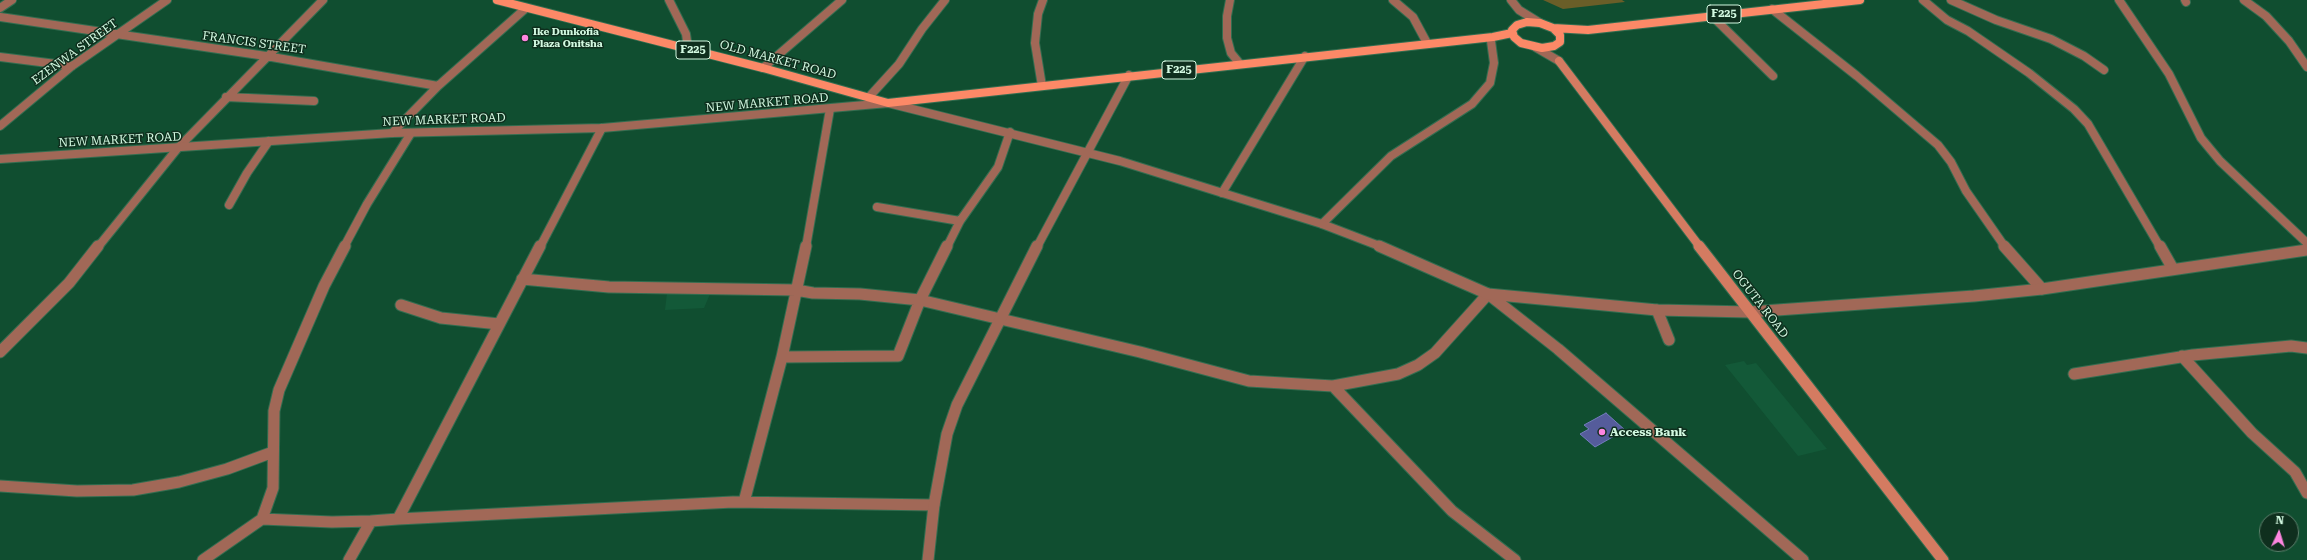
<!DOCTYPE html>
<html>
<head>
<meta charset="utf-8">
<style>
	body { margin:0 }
	#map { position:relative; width:2307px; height:560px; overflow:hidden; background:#104e30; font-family:"Roboto Serif",serif }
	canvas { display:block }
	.north { position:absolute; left:2259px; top:512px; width:40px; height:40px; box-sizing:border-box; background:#0f2f1e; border:1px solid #5d806c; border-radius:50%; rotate:4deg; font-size:11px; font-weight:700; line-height:16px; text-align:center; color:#d3f9e1 }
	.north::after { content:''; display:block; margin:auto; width:14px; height:18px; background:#fe86e0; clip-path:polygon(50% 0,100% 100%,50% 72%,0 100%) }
</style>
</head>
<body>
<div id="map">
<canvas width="2307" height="560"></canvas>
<div class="north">N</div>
</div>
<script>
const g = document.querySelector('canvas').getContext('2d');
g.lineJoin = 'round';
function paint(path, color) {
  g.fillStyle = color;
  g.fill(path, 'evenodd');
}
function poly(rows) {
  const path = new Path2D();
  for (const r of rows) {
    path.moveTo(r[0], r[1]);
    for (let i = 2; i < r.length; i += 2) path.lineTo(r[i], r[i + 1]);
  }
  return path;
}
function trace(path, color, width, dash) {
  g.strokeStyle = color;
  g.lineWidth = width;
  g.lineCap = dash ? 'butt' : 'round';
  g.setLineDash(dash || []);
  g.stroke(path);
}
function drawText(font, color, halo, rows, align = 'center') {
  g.font = font + ' "Roboto Serif",serif';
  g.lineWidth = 3;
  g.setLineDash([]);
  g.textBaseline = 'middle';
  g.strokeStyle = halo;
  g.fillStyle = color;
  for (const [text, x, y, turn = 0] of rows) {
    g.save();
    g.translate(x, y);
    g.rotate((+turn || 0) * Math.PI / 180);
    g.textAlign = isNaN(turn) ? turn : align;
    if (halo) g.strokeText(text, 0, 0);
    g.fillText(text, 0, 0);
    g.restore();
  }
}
paint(poly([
	[667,293,710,294,704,308,665,310],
	[1744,361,1747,365,1756,363,1827,449,1798,456,1725,365]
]), '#135938');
paint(poly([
	[1543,0,1622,0,1625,2,1563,9]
]), '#6a5e28');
const building = poly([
	[1606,413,1625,430,1595,447,1580,434,1589,429,1584,425,1606,413]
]);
paint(building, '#555c9b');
trace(building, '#737cbd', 1);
const minorFar1 = poly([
	[669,0,686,34,688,48],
	[1230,0,1227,16,1227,38,1231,53,1240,64],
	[1393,0,1413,17,1427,43],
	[1923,0,1947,20,1968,31,2029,73,2074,109,2088,124,2160,247],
	[1951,0,1996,20,2051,39,2084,56,2104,70],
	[2119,0,2169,74,2201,138,2220,161,2307,243],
	[2185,0,2186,2],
	[2244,0,2266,16,2289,41,2307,67],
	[0,8,12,0],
	[1772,9,1857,76,1938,145,1951,162,1966,191,2005,247],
	[1711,15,1773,76],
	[0,17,266,56,438,86,392,133],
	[0,57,72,66],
	[763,68,842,0],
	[438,86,526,8],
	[1042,86,1035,43,1038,14,1043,0],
	[226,97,314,101],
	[869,97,899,64,922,29,945,0],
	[0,126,72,66,167,0],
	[1222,193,1305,56],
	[229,205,247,173,269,141],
	[877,207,960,221],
	[1322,224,1391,156,1472,104,1490,83,1494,63,1491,41],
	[98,247,177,149,323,0],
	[344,247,367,204,411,133],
	[540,247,602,128],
	[806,247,830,109],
	[947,247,960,221,998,167,1010,132]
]);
const minor = poly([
	[345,246,324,286,279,390,274,411,273,488,262,519,332,522,371,521],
	[540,246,398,519,733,502,934,505],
	[2004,246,2042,289],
	[2160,246,2173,269],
	[522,279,609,287,796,290,813,293,860,294,920,300,1140,352,1249,381,1333,386,1452,511,1515,560],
	[401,305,441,318,499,324],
	[1657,310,1669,340],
	[0,352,69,283,98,246],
	[2182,356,2252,433,2295,472,2307,493],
	[782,357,898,356,920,300,947,246],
	[2074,374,2193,355,2291,346,2307,348],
	[1333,386,1398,374,1418,365,1435,353,1488,294,1558,349,1803,560],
	[0,486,77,491,133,490,179,482,227,469,273,452],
	[744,502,782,357,806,246],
	[203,560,262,519],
	[349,560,371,521,398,519]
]);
const tertiaryFar1 = poly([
	[1511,0,1519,10,1540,23],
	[1535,47,1559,61],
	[0,159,392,133,602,128,888,103,1120,161,1322,224,1382,247],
	[1037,247,1129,75]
]);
const tertiary = poly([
	[1379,246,1488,294,1657,310,1749,312,1974,296,2042,289,2307,250],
	[928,560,934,505,947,434,957,405,1037,246]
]);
const secondaryFar1 = poly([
	[1559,61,1700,247]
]);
const secondary = poly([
	[1699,246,1943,560]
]);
const primary = poly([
	[497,0,763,68,888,103,1493,37,1512,33],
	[1527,22,1540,23,1553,28,1560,35,1560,42,1554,46,1542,48,1521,43,1514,37,1512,30,1517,25,1527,22],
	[1553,28,1588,30,1860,0]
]);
trace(minorFar1, '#336d50', 10);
trace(minor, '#336d50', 13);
trace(tertiaryFar1, '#336d50', 10);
trace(tertiary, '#336d50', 13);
trace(secondaryFar1, '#336d50', 10);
trace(secondary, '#336d50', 13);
trace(primary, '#336d50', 10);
trace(minorFar1, '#a16857', 8);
trace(minor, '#a16857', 11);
trace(tertiaryFar1, '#a16857', 8);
trace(tertiary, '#a16857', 11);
trace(secondaryFar1, '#d47b61', 8);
trace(secondary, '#d47b61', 11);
trace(primary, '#fc8967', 8);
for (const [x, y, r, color] of [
	[525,38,4,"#fe86e0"],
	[1602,432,4,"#fe86e0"]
]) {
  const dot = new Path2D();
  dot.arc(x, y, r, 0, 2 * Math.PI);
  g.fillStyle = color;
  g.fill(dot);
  trace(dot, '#0f2f1e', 1.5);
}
drawText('bold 10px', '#d3f9e1', '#0f2f1e', [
	["Ike Dunkofia",533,32],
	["Plaza Onitsha",533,44]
], 'left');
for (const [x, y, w] of [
	[1724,14,34],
	[693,50,34],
	[1179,70,34]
]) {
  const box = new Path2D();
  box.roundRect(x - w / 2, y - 9, w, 18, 3);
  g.fillStyle = '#0f2f1e';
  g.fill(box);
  trace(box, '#d3f9e1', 1);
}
drawText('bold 11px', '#d3f9e1', null, [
	["F225",1724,14],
	["F225",693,50],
	["F225",1179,70]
]);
drawText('12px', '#d3f9e1', '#0f2f1e', [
	["FRANCIS STREET",254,43,8],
	["EZENWA STREET",75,52,-36],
	["OLD MARKET ROAD",778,60,15],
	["NEW MARKET ROAD",767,103,-5],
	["NEW MARKET ROAD",444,120,-2],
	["NEW MARKET ROAD",120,140,-3],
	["OGUTA ROAD",1760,304,52]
]);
drawText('bold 12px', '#d3f9e1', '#0f2f1e', [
	["Access Bank",1610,432]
], 'left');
</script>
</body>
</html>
